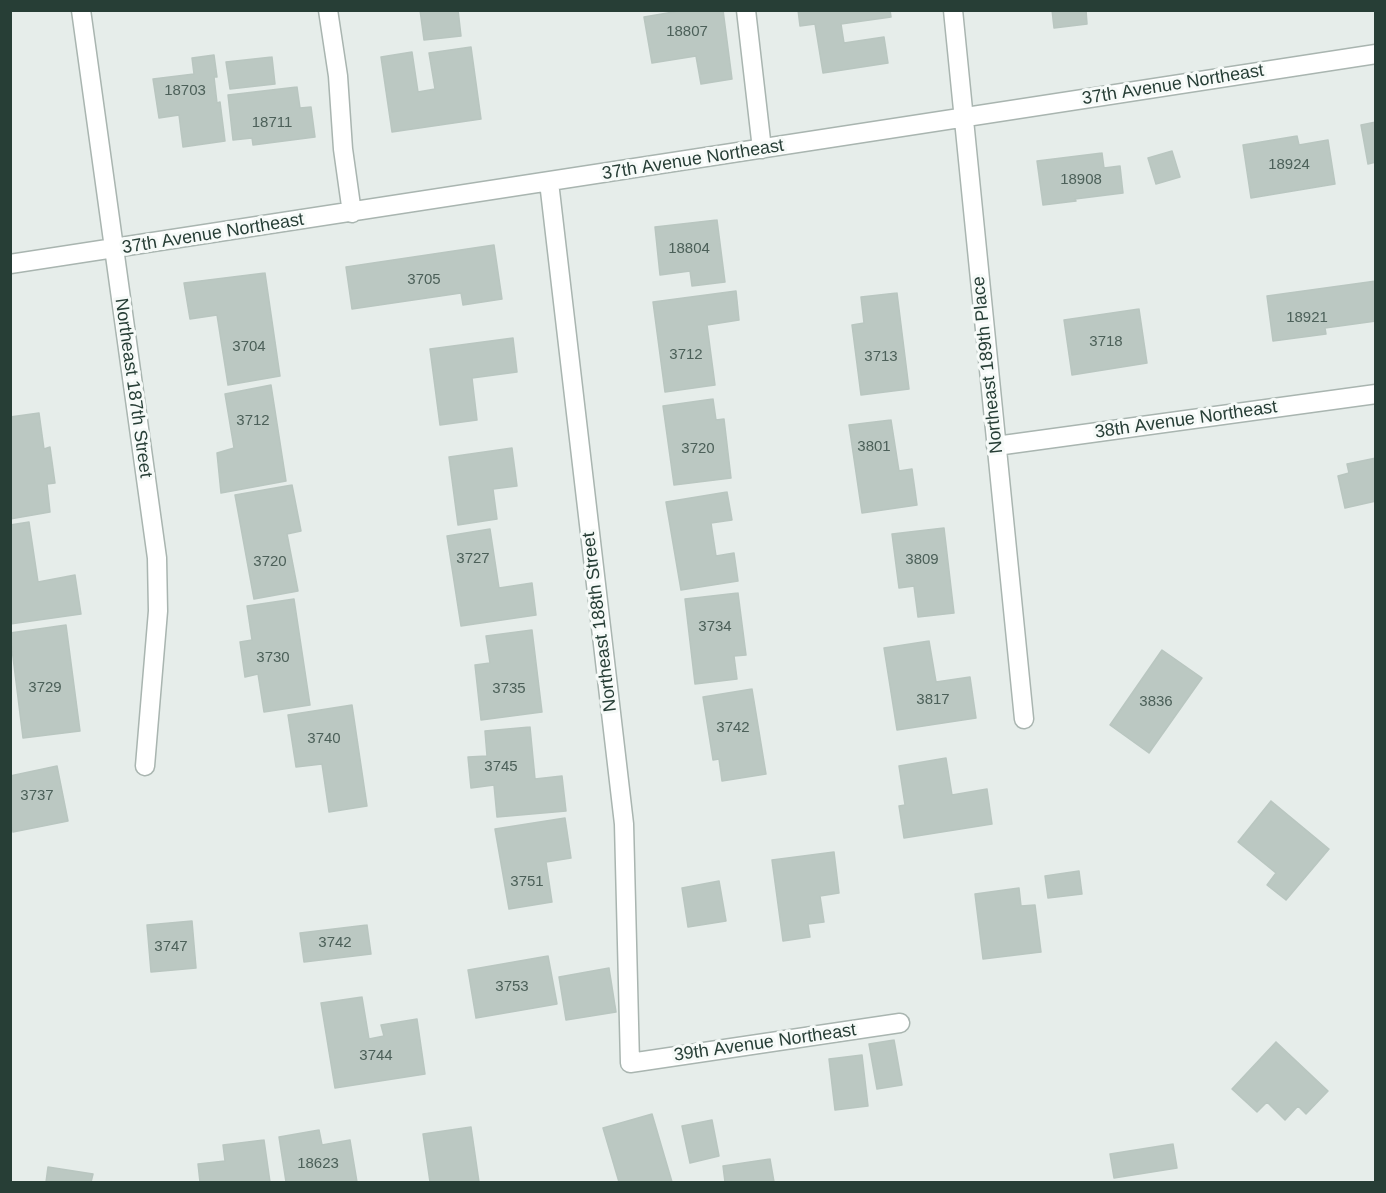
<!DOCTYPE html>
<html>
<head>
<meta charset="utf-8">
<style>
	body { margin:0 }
	#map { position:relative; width:1386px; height:1193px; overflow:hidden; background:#e6edea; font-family:Arial,sans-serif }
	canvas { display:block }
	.frame { position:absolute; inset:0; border:12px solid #273e36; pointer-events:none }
</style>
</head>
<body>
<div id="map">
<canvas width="1386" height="1193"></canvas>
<div class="frame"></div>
</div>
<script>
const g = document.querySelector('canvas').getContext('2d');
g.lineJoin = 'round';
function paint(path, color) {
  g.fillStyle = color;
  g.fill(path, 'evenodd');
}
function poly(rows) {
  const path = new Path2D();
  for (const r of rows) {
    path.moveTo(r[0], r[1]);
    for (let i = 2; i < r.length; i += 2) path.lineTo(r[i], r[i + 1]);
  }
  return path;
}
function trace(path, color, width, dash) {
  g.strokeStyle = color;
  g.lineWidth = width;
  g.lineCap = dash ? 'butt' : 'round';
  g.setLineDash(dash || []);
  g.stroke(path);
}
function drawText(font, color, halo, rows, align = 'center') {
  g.font = font + ' Arial,sans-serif';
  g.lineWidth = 6;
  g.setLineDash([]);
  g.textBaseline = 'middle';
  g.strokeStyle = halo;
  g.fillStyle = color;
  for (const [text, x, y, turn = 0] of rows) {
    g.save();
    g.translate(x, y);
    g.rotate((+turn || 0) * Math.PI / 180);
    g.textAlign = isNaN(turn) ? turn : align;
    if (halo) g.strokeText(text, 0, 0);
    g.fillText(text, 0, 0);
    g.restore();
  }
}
const building = poly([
	[420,10,458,10,461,36,424,40,420,10],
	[685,10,723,10,732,79,701,84,696,56,652,63,644,17,685,10],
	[798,10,890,10,891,17,841,24,844,43,884,37,888,63,823,73,815,24,800,26,798,10],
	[1052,10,1086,10,1087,24,1054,28,1052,10],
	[471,47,481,119,392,132,381,57,412,52,418,92,435,89,429,53,471,47],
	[214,55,217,77,214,77,217,103,220,102,225,141,183,147,179,115,159,118,153,79,194,74,192,58,214,55],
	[272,57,275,84,230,89,226,62,272,57],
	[297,87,300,108,311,107,315,137,253,145,252,138,233,140,228,95,297,87],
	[1376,122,1376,162,1368,164,1361,125,1376,122],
	[1297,136,1299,145,1328,140,1335,184,1251,198,1243,145,1297,136],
	[1172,151,1180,177,1156,184,1148,158,1172,151],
	[1102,153,1104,168,1120,166,1123,193,1075,199,1076,201,1043,205,1037,161,1102,153],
	[717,220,725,282,692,286,690,271,660,275,655,227,717,220],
	[494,245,502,299,463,305,461,293,352,309,346,267,494,245],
	[265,273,280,376,228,385,217,315,190,319,184,283,265,273],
	[1376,281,1376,321,1325,328,1326,334,1273,341,1267,296,1376,281],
	[736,291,739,320,707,325,715,385,665,392,653,302,736,291],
	[897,293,909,389,861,395,852,325,864,323,861,297,897,293],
	[1139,309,1147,363,1072,375,1064,320,1139,309],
	[513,338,517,372,472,378,477,420,440,425,430,349,513,338],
	[271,385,286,481,221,493,217,453,234,448,225,394,271,385],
	[713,399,716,420,724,419,731,478,674,485,663,406,713,399],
	[39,413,44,449,50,447,55,483,47,484,50,512,10,519,10,417,39,413],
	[891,420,899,471,912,469,917,505,862,513,849,425,891,420],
	[512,448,517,486,493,489,497,519,458,525,449,457,512,448],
	[1376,458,1376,501,1345,508,1338,476,1349,473,1347,464,1376,458],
	[292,485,301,531,287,534,298,591,254,599,235,495,292,485],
	[727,492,732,520,711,523,716,556,734,553,738,581,681,590,666,502,727,492],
	[29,522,38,582,75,575,81,614,10,624,10,525,29,522],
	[944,528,954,613,918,617,914,586,899,588,892,534,944,528],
	[490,529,499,588,532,583,536,615,461,626,447,536,490,529],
	[738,593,746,655,734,656,737,679,695,684,685,599,738,593],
	[294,599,310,705,264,712,258,674,245,677,240,642,252,640,247,606,294,599],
	[66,625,80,731,23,738,10,633,66,625],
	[532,630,542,712,481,720,475,665,490,663,486,636,532,630],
	[929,641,936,682,970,677,976,718,897,730,884,648,929,641],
	[1162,650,1202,678,1149,753,1110,725,1162,650],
	[752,689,766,774,722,781,719,759,713,760,703,697,752,689],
	[352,705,367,806,329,812,322,764,296,767,288,715,352,705],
	[530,727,535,779,562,776,566,811,497,817,494,785,471,788,468,757,487,756,485,731,530,727],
	[946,758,952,795,987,789,992,824,904,838,899,806,905,805,899,766,946,758],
	[57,766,68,821,13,832,10,817,10,776,57,766],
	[1271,801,1329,849,1286,900,1267,885,1276,873,1238,842,1271,801],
	[565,818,571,858,546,862,552,902,509,909,495,829,565,818],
	[834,852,839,893,820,896,824,922,808,924,810,937,783,941,772,860,834,852],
	[1079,871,1082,894,1048,898,1045,876,1079,871],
	[719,881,726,921,688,927,682,888,719,881],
	[1019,888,1021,906,1035,905,1041,952,983,959,975,894,1019,888],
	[192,921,196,968,151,972,147,925,192,921],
	[367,925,371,954,304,962,300,933,367,925],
	[548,956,557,1004,476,1018,468,970,548,956],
	[609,968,616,1012,566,1020,559,977,609,968],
	[362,997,369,1039,384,1036,381,1025,417,1019,425,1074,335,1088,321,1003,362,997],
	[894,1040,902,1085,877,1089,869,1044,894,1040],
	[1276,1042,1328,1091,1306,1114,1298,1106,1285,1120,1267,1102,1257,1112,1232,1089,1276,1042],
	[862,1055,868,1106,835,1110,829,1059,862,1055],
	[652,1114,672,1182,619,1182,603,1128,652,1114],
	[712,1120,719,1156,690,1163,682,1126,712,1120],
	[471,1127,479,1182,430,1182,423,1134,471,1127],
	[319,1130,322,1145,350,1140,357,1182,286,1182,279,1137,319,1130],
	[264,1140,270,1182,200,1182,198,1164,225,1161,223,1145,264,1140],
	[1173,1144,1177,1168,1114,1178,1110,1154,1173,1144],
	[770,1159,774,1182,724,1182,725,1182,723,1166,770,1159],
	[48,1167,93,1174,91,1182,46,1182,48,1167]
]);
paint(building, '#bbc8c2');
trace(building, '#b9c6c0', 1.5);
const minor = poly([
	[81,10,157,558,158,611,145,766],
	[328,10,338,76,343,149,352,213],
	[746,10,762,149],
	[953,10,1024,719],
	[549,182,624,824,630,1063,900,1023],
	[10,264,1376,54],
	[996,446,1376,394]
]);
trace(minor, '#a9b5b0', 21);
trace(minor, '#fff', 18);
drawText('15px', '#4c6059', null, [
	["18807",687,32],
	["18703",185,91],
	["18711",272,123],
	["18924",1289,165],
	["18908",1081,180],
	["18804",689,249],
	["3705",424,280],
	["18921",1307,318],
	["3718",1106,342],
	["3704",249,347],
	["3712",686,355],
	["3713",881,357],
	["3712",253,421],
	["3801",874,447],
	["3720",698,449],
	["3727",473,559],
	["3809",922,560],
	["3720",270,562],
	["3734",715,627],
	["3730",273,658],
	["3729",45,688],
	["3735",509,689],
	["3817",933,700],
	["3836",1156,702],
	["3742",733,728],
	["3740",324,739],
	["3745",501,767],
	["3737",37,796],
	["3751",527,882],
	["3742",335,943],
	["3747",171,947],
	["3753",512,987],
	["3744",376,1056],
	["18623",318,1164]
]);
drawText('18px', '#273e36', '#f6faf8', [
	["37th Avenue Northeast",1173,85,-9],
	["37th Avenue Northeast",693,160,-9],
	["37th Avenue Northeast",213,234,-9],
	["Northeast 189th Place",988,365,-96],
	["Northeast 187th Street",133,388,82],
	["38th Avenue Northeast",1186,420,-8],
	["Northeast 188th Street",600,622,-97],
	["39th Avenue Northeast",765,1043,-8]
]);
</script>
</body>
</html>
